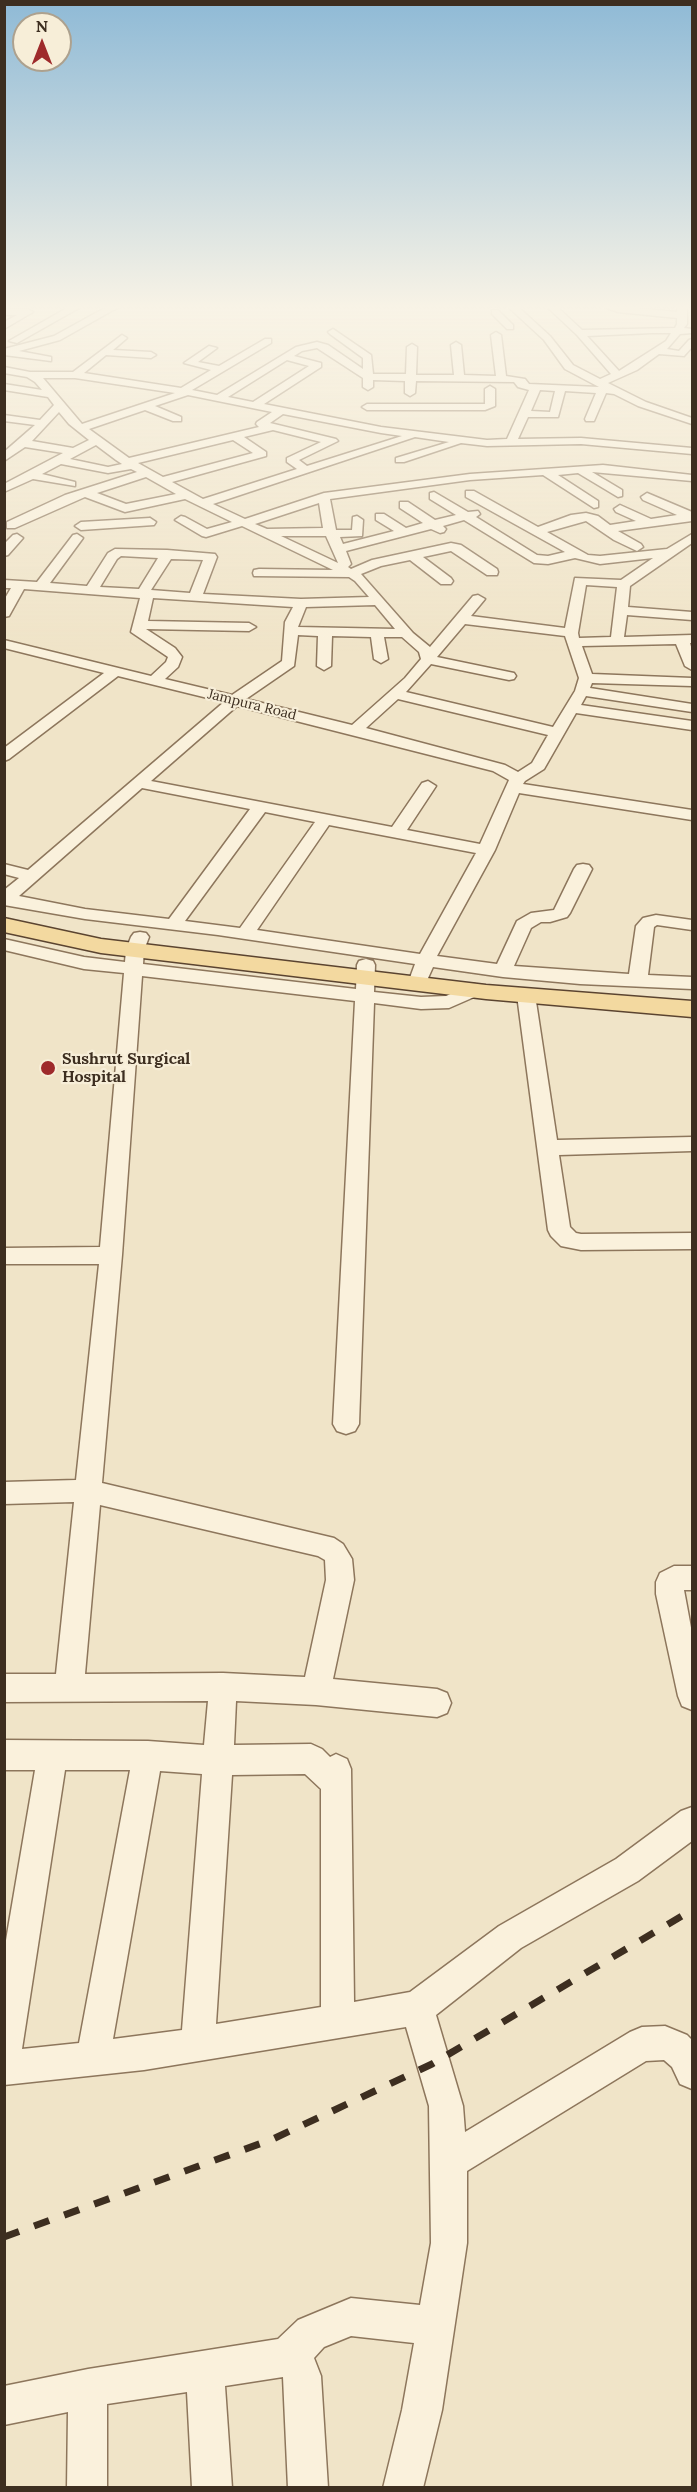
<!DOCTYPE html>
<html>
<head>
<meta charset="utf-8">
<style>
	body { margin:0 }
	#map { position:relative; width:697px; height:2492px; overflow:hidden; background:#f0e4c8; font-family:Lora,serif }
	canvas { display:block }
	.frame { position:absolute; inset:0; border:6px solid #3d2e20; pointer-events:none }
	.north { position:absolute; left:12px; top:12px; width:60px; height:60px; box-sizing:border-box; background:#f7eed8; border:2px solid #ada18e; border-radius:50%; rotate:0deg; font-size:16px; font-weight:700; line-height:24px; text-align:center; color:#3d2e20 }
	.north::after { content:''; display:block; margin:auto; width:21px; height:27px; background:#9e2a2b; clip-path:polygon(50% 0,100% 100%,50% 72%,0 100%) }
</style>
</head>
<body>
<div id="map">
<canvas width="697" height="2492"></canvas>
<div class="frame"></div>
<div class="north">N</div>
</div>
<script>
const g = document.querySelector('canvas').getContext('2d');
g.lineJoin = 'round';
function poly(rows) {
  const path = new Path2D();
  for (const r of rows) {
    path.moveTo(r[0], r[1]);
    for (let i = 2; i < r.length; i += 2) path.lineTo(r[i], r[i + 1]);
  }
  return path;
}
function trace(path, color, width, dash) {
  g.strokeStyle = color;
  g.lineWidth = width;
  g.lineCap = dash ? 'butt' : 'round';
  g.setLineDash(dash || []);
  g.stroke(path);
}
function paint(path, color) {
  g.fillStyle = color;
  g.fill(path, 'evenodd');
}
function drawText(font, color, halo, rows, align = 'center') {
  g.font = font + ' Lora,serif';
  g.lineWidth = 4.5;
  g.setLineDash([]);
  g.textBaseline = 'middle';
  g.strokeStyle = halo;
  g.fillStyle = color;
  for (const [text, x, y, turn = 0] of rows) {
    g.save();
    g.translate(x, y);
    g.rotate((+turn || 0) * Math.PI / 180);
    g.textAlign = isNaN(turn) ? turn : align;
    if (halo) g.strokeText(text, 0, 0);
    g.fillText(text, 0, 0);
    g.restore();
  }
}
const minor = poly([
	[74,304,86,304,17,343,9,341,74,304],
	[112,304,124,304,60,340,19,351,51,357,51,361,4,355,4,349,54,336,112,304],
	[505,304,515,304,550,336,573,365,600,379,611,374,577,335,544,304,554,304,582,330,675,328,677,324,677,318,618,312,596,304,677,312,677,304,687,304,687,324,684,328,692,329,692,333,680,334,667,349,679,351,689,340,692,339,692,347,684,356,659,354,637,370,608,383,646,402,692,418,692,424,638,406,614,394,606,393,594,421,586,421,585,419,596,393,565,391,558,417,528,417,518,439,581,438,692,448,692,454,581,444,487,446,461,443,404,462,396,462,396,458,449,442,415,437,213,504,245,519,324,493,470,474,603,465,692,475,692,481,592,472,622,490,622,496,618,497,578,473,558,475,598,501,598,507,594,508,543,475,470,480,330,499,336,530,352,530,353,517,357,516,363,520,362,536,340,537,343,544,394,531,376,520,376,514,384,514,406,528,423,523,400,508,400,502,408,502,435,520,456,515,430,499,430,493,434,492,468,512,478,511,480,514,476,517,537,555,548,556,565,552,466,497,466,491,474,491,538,527,571,515,586,513,598,516,610,525,636,521,616,512,614,509,620,505,651,519,677,515,643,500,641,497,647,493,692,512,692,521,618,531,641,544,643,547,637,551,614,540,586,521,547,532,588,555,600,556,667,549,692,534,692,543,630,586,628,607,692,612,692,620,627,615,624,637,692,635,692,643,690,643,692,650,692,670,685,666,676,644,582,646,592,674,692,678,692,686,592,683,590,688,692,704,692,712,586,696,581,705,692,721,692,730,576,713,544,769,525,781,523,784,692,810,692,820,519,793,495,850,437,956,497,964,517,921,531,913,554,910,574,869,577,865,583,864,589,865,592,869,570,913,567,917,550,922,541,922,531,928,514,966,629,974,636,926,643,918,656,915,692,920,692,930,657,925,654,927,648,975,692,977,692,989,580,984,503,977,433,967,424,987,417,989,410,987,408,983,415,964,218,935,85,919,4,905,4,890,19,878,4,874,4,864,28,870,224,702,118,676,9,759,4,761,4,748,104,673,4,648,4,640,151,676,166,662,168,657,131,632,140,598,24,589,9,616,4,617,4,600,11,588,4,588,4,580,37,582,73,535,77,534,83,538,50,583,87,586,108,553,115,549,167,550,215,554,217,557,203,594,301,599,369,597,355,581,349,577,254,576,253,573,254,570,259,569,333,570,242,526,206,537,202,536,175,520,181,516,185,517,207,529,232,522,185,499,125,512,85,497,15,528,7,528,7,522,65,495,137,472,131,469,108,473,61,464,42,474,75,482,75,486,33,479,4,492,4,484,63,453,25,447,4,461,4,452,35,425,4,421,4,415,40,420,54,405,48,397,4,390,4,384,42,390,35,382,27,377,4,373,4,367,30,372,73,372,122,335,127,338,113,350,151,352,156,355,151,358,106,355,84,373,181,388,211,370,184,363,209,346,217,348,198,362,219,366,265,339,271,339,271,343,192,390,217,395,296,347,317,342,328,345,363,369,363,358,330,334,328,332,333,329,371,355,373,374,406,374,407,347,412,344,417,347,416,375,454,375,451,345,456,342,461,345,464,375,496,376,491,335,496,332,501,335,506,376,525,379,529,384,599,387,565,369,544,340,505,304],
	[652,333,671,333,666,341,619,371,587,336,652,333],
	[317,348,363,378,363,387,368,390,373,387,373,380,405,381,405,393,410,396,415,393,416,381,514,382,518,387,529,390,507,439,487,440,381,427,264,404,321,367,321,363,294,356,302,351,317,348],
	[287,360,309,366,253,402,228,397,287,360],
	[43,378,75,378,175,393,82,424,43,378],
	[540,390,555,391,550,412,531,411,540,390],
	[188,395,272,412,257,422,256,424,259,427,129,458,89,429,145,410,173,421,181,421,181,417,155,406,188,395],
	[59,412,69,424,89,440,73,448,32,441,59,412],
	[283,414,381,433,402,436,307,466,299,460,338,441,336,439,270,423,283,414],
	[273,430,321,442,287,458,287,462,297,469,203,499,172,482,266,456,266,452,244,437,273,430],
	[233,440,253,453,163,477,138,463,233,440],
	[96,445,116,460,122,464,108,467,70,459,96,445],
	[146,477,176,494,126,504,97,493,146,477],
	[319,503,323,528,267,529,255,524,319,503],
	[464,520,534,563,548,564,575,558,600,564,653,558,621,580,575,578,565,628,471,616,485,599,478,595,473,596,430,647,413,633,361,574,381,566,410,560,441,584,451,584,453,581,451,578,423,557,451,551,487,575,497,575,498,572,497,569,461,545,451,543,372,560,351,569,348,567,351,564,346,551,431,529,440,533,444,532,446,529,443,526,464,520],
	[281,536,326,536,338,563,281,536],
	[121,556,158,558,139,589,100,587,117,559,121,556],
	[171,559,203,560,190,593,151,590,171,559],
	[586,585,617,587,611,637,579,638,578,633,586,585],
	[153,598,293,607,285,622,282,661,232,695,165,679,178,667,182,657,175,648,146,629,249,631,256,627,249,623,148,621,153,598],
	[375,605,395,629,298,627,306,607,375,605],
	[465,624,565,636,579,678,575,691,553,727,406,692,431,664,509,680,514,679,516,676,514,673,437,657,465,624],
	[298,635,318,636,317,666,324,670,331,666,332,636,371,637,374,659,381,663,388,659,384,637,402,637,419,652,421,659,405,678,352,725,246,699,294,666,298,635],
	[398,699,548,735,532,763,518,772,505,765,366,728,398,699],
	[237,706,493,771,509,780,480,844,407,830,436,786,428,781,422,783,392,827,151,781,237,706],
	[142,788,250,809,169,919,85,909,19,896,142,788],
	[265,812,315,822,240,928,185,921,265,812],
	[329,825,476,853,420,954,257,930,329,825],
	[4,309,28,309,33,312,4,329,4,322,17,315,4,315,4,309],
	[492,310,498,310,513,325,513,329,507,329,492,314,492,310],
	[490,386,495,389,495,406,485,410,367,410,362,407,367,404,485,404,485,389,490,386],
	[150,518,156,522,154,525,81,530,75,526,81,522,150,518],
	[17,534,23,538,8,555,4,556,4,544,13,535,17,534],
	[140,932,146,933,149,937,144,950,143,964,356,989,357,965,359,961,366,959,373,961,375,965,374,992,421,997,446,996,474,984,481,986,483,990,481,994,449,1008,421,1009,374,1003,359,1424,355,1431,346,1434,337,1431,333,1424,355,1001,142,976,122,1255,102,1483,334,1538,343,1544,352,1559,354,1580,333,1679,437,1689,447,1693,451,1703,447,1713,437,1717,316,1705,236,1701,234,1745,311,1744,322,1749,330,1757,336,1754,347,1759,351,1769,354,2002,410,1992,499,1926,616,1859,681,1811,692,1807,692,1841,638,1881,521,1948,436,2015,463,2106,465,2132,630,2032,642,2027,665,2026,687,2035,692,2040,692,2089,680,2084,672,2067,664,2060,646,2061,467,2171,467,2243,442,2410,423,2488,383,2488,402,2410,414,2343,351,2336,324,2347,314,2358,321,2376,328,2488,288,2488,283,2377,225,2386,232,2488,192,2488,187,2392,107,2404,107,2488,67,2488,68,2412,4,2425,4,2386,88,2369,278,2339,298,2320,351,2298,420,2305,431,2243,429,2106,406,2027,144,2070,4,2085,4,1952,35,1770,4,1770,4,1740,148,1741,204,1745,208,1701,4,1702,4,1674,56,1674,74,1502,4,1504,4,1482,76,1480,99,1264,4,1264,4,1248,100,1247,124,973,84,969,4,950,4,939,84,957,125,962,126,950,131,937,134,933,140,932],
	[100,1505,318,1556,325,1560,326,1580,305,1677,223,1673,85,1674,100,1505],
	[65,1770,130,1770,79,2043,22,2049,65,1770],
	[160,1771,202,1774,182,2030,113,2039,160,1771],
	[305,1774,321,1789,321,2007,216,2024,232,1775,305,1774],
	[526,989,533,991,535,995,557,1140,692,1137,692,1151,559,1155,570,1227,576,1233,581,1234,692,1233,692,1249,581,1250,561,1246,551,1236,548,1230,517,995,519,991,526,989],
	[674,1566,692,1566,692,1590,684,1590,692,1633,692,1710,682,1706,678,1696,656,1594,656,1582,660,1573,674,1566]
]);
const major = poly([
	[4,918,101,939,486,985,692,1001,692,1017,486,999,101,953,4,932,4,918]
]);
trace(minor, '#8d765c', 3);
trace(major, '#5b4430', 3);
paint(minor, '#faf1dc');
paint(major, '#f3d9a0');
trace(poly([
	[4,2237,273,2139,432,2064,692,1910]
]), '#3d2e20', 7, [16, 16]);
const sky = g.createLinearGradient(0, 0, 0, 653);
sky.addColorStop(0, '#8fbad6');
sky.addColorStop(0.47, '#f8f3e6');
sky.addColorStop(1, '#f8f3e600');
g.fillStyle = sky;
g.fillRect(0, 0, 697, 653);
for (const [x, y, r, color] of [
	[48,1068,8,"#9e2a2b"]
]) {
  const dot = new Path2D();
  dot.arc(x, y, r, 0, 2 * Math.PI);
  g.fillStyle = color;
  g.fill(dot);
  trace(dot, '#f7eed8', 2);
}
drawText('14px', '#3d2e20', '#f7eed8', [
	["Jampura Road",252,705,14]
]);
drawText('bold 16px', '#3d2e20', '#f7eed8', [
	["Sushrut Surgical",62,1059],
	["Hospital",62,1077]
], 'left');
</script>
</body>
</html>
